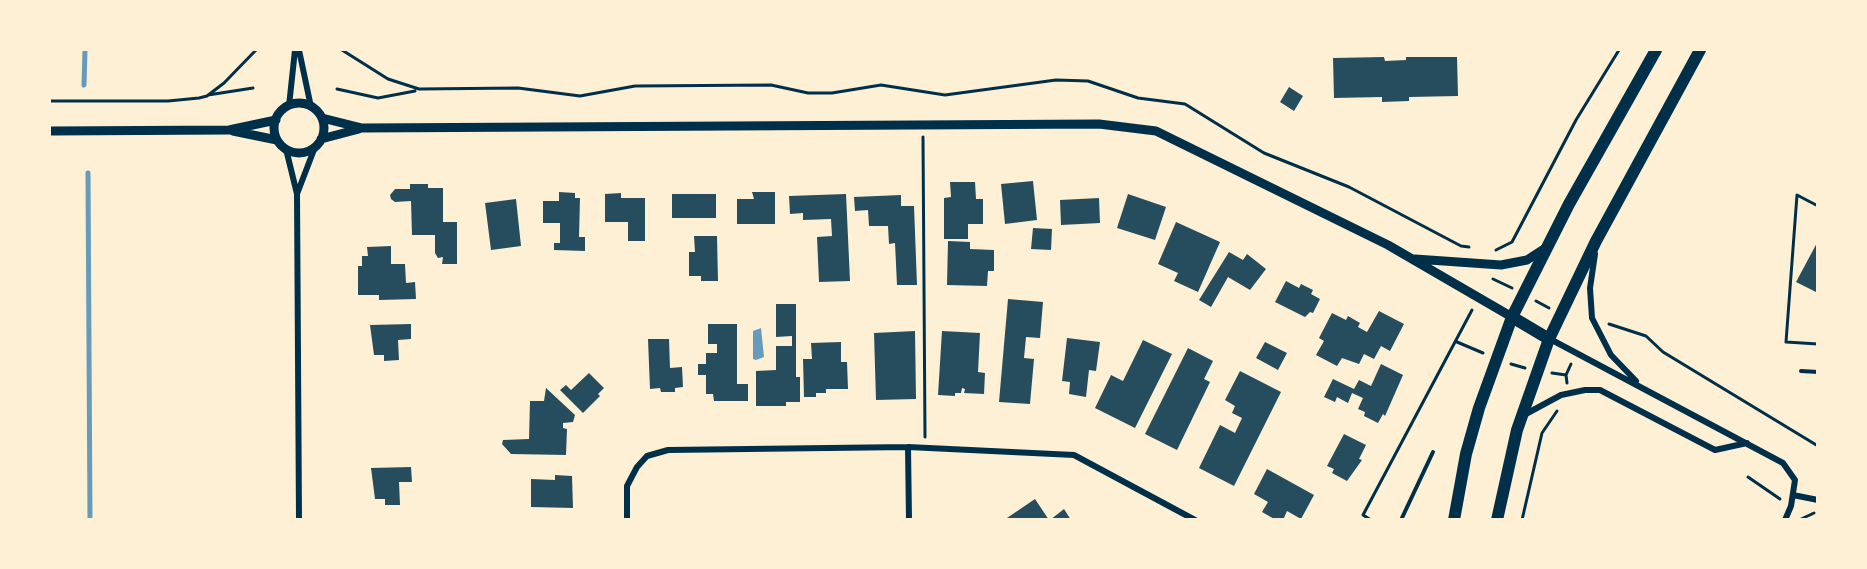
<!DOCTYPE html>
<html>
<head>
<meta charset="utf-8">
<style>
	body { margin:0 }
	#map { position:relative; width:1867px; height:569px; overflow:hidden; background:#fdf0d5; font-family:"PT Sans",sans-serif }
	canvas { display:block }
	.frame { position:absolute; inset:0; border:51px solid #fdf0d5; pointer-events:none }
</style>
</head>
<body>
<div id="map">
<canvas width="1867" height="569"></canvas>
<div class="frame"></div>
</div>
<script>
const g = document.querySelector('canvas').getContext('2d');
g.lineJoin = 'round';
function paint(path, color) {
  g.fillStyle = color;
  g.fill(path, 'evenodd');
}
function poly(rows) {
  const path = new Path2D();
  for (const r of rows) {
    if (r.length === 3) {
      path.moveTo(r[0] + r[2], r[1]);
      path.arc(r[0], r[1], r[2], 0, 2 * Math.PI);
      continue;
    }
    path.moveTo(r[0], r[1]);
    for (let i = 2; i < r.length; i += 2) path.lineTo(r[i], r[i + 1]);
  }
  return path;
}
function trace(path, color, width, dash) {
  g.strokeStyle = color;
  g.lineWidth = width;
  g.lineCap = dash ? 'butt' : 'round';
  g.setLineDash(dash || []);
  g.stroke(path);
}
paint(poly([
	[761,328,764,357,756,360,753,359,753,331]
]), '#669bbc');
trace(poly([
	[84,85,85,50],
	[88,173,90,520]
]), '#669bbc', 5);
paint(poly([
	[1384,57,1385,61,1406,60,1406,57,1457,57,1458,96,1409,97,1409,101,1382,102,1382,97,1334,98,1333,58],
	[1289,87,1303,96,1294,111,1280,102],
	[1033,181,1037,220,1005,224,1001,184],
	[950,182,975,182,976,199,983,199,983,224,968,224,968,239,944,239,944,198,951,197],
	[410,184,428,184,428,188,443,188,443,222,457,222,457,264,442,264,443,257,438,258,435,253,435,235,412,235,411,201,395,202,391,199,390,195,395,189,410,189],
	[559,192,575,193,575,198,580,198,579,237,585,237,585,251,554,250,554,243,560,243,560,223,543,223,543,201,559,201],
	[752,192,775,192,775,224,737,224,737,199,754,199],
	[621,193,621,198,645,198,645,241,628,241,628,222,605,222,605,194],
	[672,194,716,194,716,218,672,218],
	[846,194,850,281,819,282,817,237,832,236,831,219,803,220,803,213,790,214,789,196],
	[1128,194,1166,207,1155,240,1117,228],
	[901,195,901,206,914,206,917,285,897,285,895,243,889,244,888,226,869,226,868,210,855,211,854,197],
	[1099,198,1100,223,1061,225,1060,200],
	[516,199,521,246,491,250,485,203],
	[1176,222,1220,242,1198,292,1174,281,1178,273,1158,264],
	[1033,228,1052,229,1051,250,1031,249],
	[694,236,717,236,718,281,701,281,701,276,689,276,689,252,695,252],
	[948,241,970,242,970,249,994,250,994,271,988,271,987,286,947,285],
	[1818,241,1818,293,1796,282],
	[391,246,391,264,405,264,406,283,415,282,416,299,379,300,379,295,358,295,358,266,362,266,362,256,368,256,367,247],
	[1229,252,1243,260,1247,254,1266,269,1250,290,1228,277,1211,307,1199,300],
	[1286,281,1299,288,1301,284,1313,290,1311,294,1320,299,1313,313,1310,312,1305,317,1275,302],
	[1008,299,1043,302,1040,338,1026,337,1024,358,1034,359,1030,404,999,402],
	[776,304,796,304,796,377,800,377,800,402,786,402,786,406,756,406,756,371,776,370,776,346,792,346,792,336,776,337],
	[1379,311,1404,324,1390,351,1381,346,1374,359,1364,354,1359,364,1342,358,1337,366,1316,355,1324,341,1319,338,1332,313,1346,320,1348,316,1360,323,1358,327,1367,332],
	[411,324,411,339,398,340,399,360,384,361,384,355,374,355,370,325],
	[708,324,737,324,737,384,748,384,748,401,714,401,713,394,706,394,706,375,698,375,698,364,706,364,706,353,717,353,717,344,708,344],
	[915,331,916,399,876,400,874,333],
	[942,331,980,333,978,372,985,373,984,394,964,393,965,389,962,388,961,393,955,393,955,396,938,395],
	[1067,338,1100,342,1096,371,1089,370,1086,397,1069,394,1070,382,1062,381],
	[648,339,669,339,670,368,682,367,683,387,675,388,675,392,661,392,660,388,650,389],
	[1143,340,1172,354,1135,428,1095,408,1111,375,1123,381],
	[841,342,841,362,847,362,848,389,826,389,826,393,816,393,816,397,804,397,803,359,812,359,811,343],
	[1265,342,1287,353,1278,370,1256,358],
	[1188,348,1213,361,1204,379,1210,382,1177,450,1145,434],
	[1381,364,1403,375,1385,416,1383,414,1378,423,1364,416,1365,412,1358,409,1363,398,1352,393,1348,403,1337,397,1335,402,1324,397,1333,379,1354,389,1359,380,1371,386],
	[1240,371,1281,392,1234,486,1199,468,1220,425,1235,433,1242,418,1232,413,1235,406,1225,400],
	[589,373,604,388,598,394,600,396,583,413,560,390,566,385,571,390],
	[546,388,575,415,573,422,563,423,563,428,567,429,566,455,511,454,502,444,503,440,529,439,530,401,544,401],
	[1344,434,1366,445,1359,459,1362,460,1347,481,1332,473,1334,469,1327,466],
	[411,467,412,482,399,482,400,505,385,505,385,499,375,499,371,468],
	[1267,469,1314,495,1301,519,1287,511,1283,520,1276,520,1262,512,1268,502,1254,494],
	[555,475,572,476,573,508,531,507,531,479,555,480],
	[1035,499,1049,520,1004,520],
	[1064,509,1071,520,1050,520]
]), '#264d5e');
trace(poly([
	[342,50,388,79,419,89,518,88,580,96,635,86,771,85,808,93,832,93,881,85,945,95,1056,80,1088,81,1138,98,1185,104,1264,153,1349,187,1461,246,1469,247],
	[337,89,378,98,415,91],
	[208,95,253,88],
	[50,101,168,101,199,98,207,96,224,83,256,50],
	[923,137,925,437],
	[1818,206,1797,195,1786,342,1818,344],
	[1496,250,1512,242,1576,120,1619,50],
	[1493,279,1512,288],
	[1536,301,1549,308],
	[1609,324,1646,336,1663,352,1818,446],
	[1457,342,1483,353],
	[1511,364,1525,368],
	[1552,373,1566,375],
	[1567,383,1566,375,1571,364],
	[1748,477,1780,499],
	[1371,520,1363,515,1472,310],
	[1522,520,1542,433,1557,411],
	[1799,520,1814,513]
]), '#003049', 3);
trace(poly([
	[1801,371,1818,372],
	[1401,520,1433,452]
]), '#003049', 4);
trace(poly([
	[299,50,311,107],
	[289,106,295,50],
	[286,149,297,194,299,520],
	[297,194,315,147],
	[1595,254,1590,288,1592,318,1611,355,1636,381],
	[1550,339,1783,463,1795,480,1791,506,1785,520],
	[1524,415,1561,395,1585,390,1600,390,1715,450,1747,443],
	[908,447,909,520],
	[1793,495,1818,500],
	[627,520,627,486,637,467,647,456,668,450,908,447,1074,455,1195,520]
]), '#003049', 6);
trace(poly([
	[299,128,25],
	[322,118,362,128,1099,124,1156,131,1388,245,1512,317],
	[50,131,229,130,276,120],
	[233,131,277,140],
	[321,139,359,129],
	[1415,259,1501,265,1527,260,1544,249]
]), '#003049', 9);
trace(poly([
	[1512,317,1549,339],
	[1454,520,1466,454,1479,408,1512,317,1569,204,1656,50],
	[1497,520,1517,430,1549,339,1596,241,1700,50]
]), '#003049', 12);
</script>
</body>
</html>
